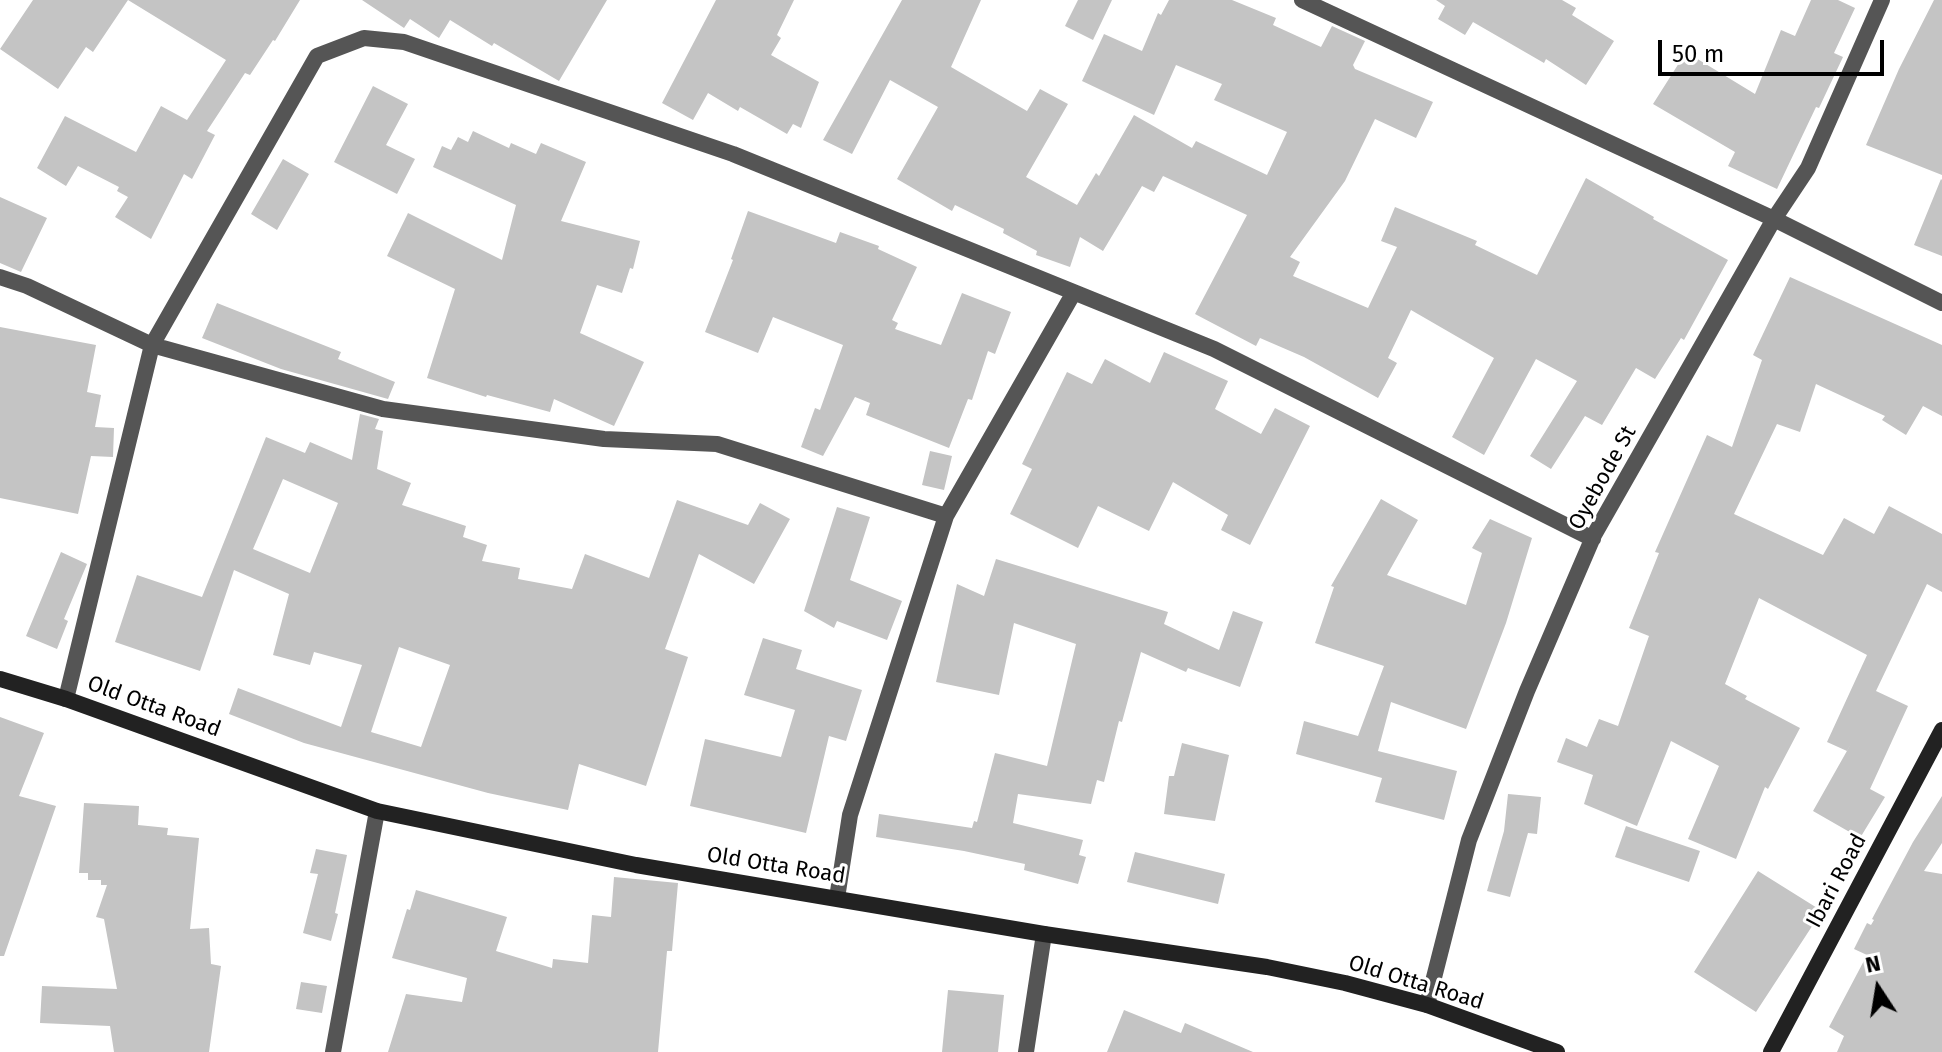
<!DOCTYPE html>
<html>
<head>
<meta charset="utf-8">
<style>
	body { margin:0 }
	#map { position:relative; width:1942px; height:1052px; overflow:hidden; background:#fff; font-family:"Fira Sans",sans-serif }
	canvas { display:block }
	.north { position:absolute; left:1838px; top:948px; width:80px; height:80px; -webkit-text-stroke:6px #fff; paint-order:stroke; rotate:348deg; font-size:22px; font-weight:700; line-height:32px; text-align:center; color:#000 }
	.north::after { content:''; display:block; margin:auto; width:28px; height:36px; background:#000; clip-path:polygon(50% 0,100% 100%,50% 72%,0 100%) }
	.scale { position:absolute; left:1658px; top:40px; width:226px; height:36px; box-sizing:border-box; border:4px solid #000; border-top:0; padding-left:10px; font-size:24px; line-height:28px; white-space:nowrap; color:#000; -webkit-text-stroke:6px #fff; paint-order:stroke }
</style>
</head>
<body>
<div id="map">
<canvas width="1942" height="1052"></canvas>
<div class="north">N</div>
<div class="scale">50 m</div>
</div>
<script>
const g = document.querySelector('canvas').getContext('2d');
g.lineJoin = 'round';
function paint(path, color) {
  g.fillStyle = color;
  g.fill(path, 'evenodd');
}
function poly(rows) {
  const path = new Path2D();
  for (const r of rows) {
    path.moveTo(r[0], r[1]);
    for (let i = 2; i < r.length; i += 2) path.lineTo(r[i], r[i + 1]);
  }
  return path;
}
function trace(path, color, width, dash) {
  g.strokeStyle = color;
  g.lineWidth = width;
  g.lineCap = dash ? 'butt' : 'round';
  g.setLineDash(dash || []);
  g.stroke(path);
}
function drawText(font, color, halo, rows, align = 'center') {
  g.font = font + ' "Fira Sans",sans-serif';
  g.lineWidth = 6;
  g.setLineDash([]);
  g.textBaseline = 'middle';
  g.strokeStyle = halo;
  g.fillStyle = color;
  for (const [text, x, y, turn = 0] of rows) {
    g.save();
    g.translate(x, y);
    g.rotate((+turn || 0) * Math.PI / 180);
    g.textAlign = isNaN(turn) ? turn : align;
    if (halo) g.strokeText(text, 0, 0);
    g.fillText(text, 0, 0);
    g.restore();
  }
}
paint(poly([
	[33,0,300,0,275,41,273,40,250,75,245,73,207,131,215,135,192,179,184,174,151,239,115,217,128,197,117,191,119,187,78,166,66,186,37,168,65,116,136,152,161,106,187,120,226,60,128,0,93,52,86,47,58,89,0,49],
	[362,0,607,0,559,81,494,43,492,46,450,20,439,38,410,19,404,28],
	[716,0,794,0,777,35,781,38,771,55,819,82,801,128,793,124,787,134,740,107,738,111,708,93,693,120,662,103],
	[902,0,981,0,951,67,1027,111,1040,89,1068,104,1026,177,1077,205,1096,173,1099,176,1134,115,1192,148,1196,141,1267,175,1287,132,1214,100,1222,84,1176,65,1154,115,1082,81,1104,34,1142,51,1158,13,1161,15,1169,0,1232,0,1276,18,1273,25,1321,47,1332,26,1365,41,1353,65,1355,69,1433,102,1416,138,1375,119,1345,181,1290,257,1300,262,1293,276,1368,308,1397,247,1381,241,1395,207,1477,241,1475,245,1537,275,1586,178,1654,217,1653,219,1728,260,1684,340,1681,338,1655,379,1636,368,1602,425,1585,416,1551,469,1530,456,1577,381,1536,359,1484,455,1452,437,1494,358,1411,310,1388,358,1397,363,1378,398,1304,357,1260,338,1256,346,1195,314,1247,215,1163,176,1154,192,1142,186,1103,251,1080,237,1070,267,1036,255,1037,251,1003,233,1004,229,955,205,952,211,897,179,938,107,890,80,852,154,823,140],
	[1078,0,1112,0,1093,40,1065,26],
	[1436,0,1562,0,1576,8,1572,15,1614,41,1586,85,1546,59,1544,63,1473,22,1465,35,1438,19,1445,6],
	[1811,0,1838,0,1855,8,1834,53,1843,57,1819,108,1816,107,1777,189,1728,166,1735,152,1653,104,1686,52,1755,94,1781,30,1795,36],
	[1934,0,1942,0,1942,175,1866,145,1899,69],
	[373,86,408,104,386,145,415,159,397,194,334,162],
	[473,131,509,148,511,143,536,154,541,143,586,162,561,221,640,241,633,269,630,268,622,293,597,285,580,333,644,362,614,426,554,399,550,412,487,395,486,397,427,378,455,289,387,256,408,213,502,260,516,205,433,167,442,146,451,150,458,137,468,142],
	[283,159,309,174,277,230,251,214],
	[1941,179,1942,180,1942,256,1914,245],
	[0,197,47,218,21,272,0,263],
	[748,211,836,243,840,232,879,246,878,249,917,267,892,320,898,323,895,329,941,345,962,293,1011,312,995,354,988,351,972,400,968,399,949,448,866,415,870,403,855,397,823,456,801,447,815,408,820,410,843,345,773,317,758,353,705,332,733,260,731,259],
	[1790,277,1942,345,1942,416,1923,406,1906,435,1882,420,1885,416,1816,384,1800,432,1777,424,1734,514,1823,555,1844,518,1874,534,1889,506,1942,534,1942,592,1927,584,1876,691,1908,706,1870,789,1885,797,1860,838,1813,811,1852,742,1847,751,1827,742,1867,655,1759,598,1725,684,1747,696,1745,699,1800,728,1768,789,1765,787,1736,859,1688,839,1719,766,1671,741,1637,826,1584,804,1593,775,1557,762,1566,738,1587,747,1599,719,1618,726,1649,636,1629,628,1659,553,1655,552,1707,435,1732,447,1762,360,1753,355],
	[217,303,341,352,338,359,395,382,388,399,281,369,202,338],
	[0,327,96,345,87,392,101,395,95,427,114,428,113,457,91,456,78,514,0,498],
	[1164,352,1228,381,1215,409,1261,434,1275,408,1310,426,1250,545,1221,530,1228,515,1173,482,1149,531,1098,506,1078,548,1010,514,1032,469,1022,464,1067,372,1092,384,1105,359,1150,383],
	[360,414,379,419,375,429,383,431,377,469,411,483,402,505,466,526,463,537,487,545,482,561,520,568,518,579,572,589,585,554,649,578,677,500,748,525,760,503,790,519,754,584,699,554,665,649,688,657,646,786,579,764,568,810,488,793,304,743,229,714,238,688,341,727,362,665,314,652,310,665,273,655,289,594,234,570,200,671,115,642,137,575,202,597,266,437,305,453,310,442,352,460],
	[283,479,338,503,310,573,253,549],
	[399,647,450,665,421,747,371,732],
	[930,451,952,456,944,490,922,485],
	[1381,499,1418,520,1387,575,1466,605,1482,553,1472,548,1490,519,1532,538,1506,623,1466,729,1391,702,1378,751,1457,771,1444,820,1375,802,1382,778,1296,754,1304,721,1358,736,1384,666,1315,643,1334,587,1331,586],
	[837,507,870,517,850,580,902,601,887,640,837,621,834,628,804,611],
	[61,552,87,564,64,619,68,621,57,649,26,636],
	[996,559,1168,612,1164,624,1219,650,1233,611,1263,622,1240,687,1188,668,1186,672,1141,652,1122,722,1119,721,1104,782,1097,780,1091,804,1018,794,1013,823,1083,840,1079,855,1086,857,1078,884,1024,870,1025,864,964,851,876,837,879,814,972,828,974,821,977,822,995,753,1047,766,1076,644,1014,623,999,695,936,682,957,584,984,596],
	[763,638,802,650,796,669,862,690,846,741,829,736,806,833,690,806,705,739,781,757,795,710,744,695],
	[0,717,44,733,19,796,56,806,4,956,0,956],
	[1182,743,1229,755,1215,821,1164,814,1169,776,1174,776],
	[1508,794,1541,797,1537,834,1528,833,1510,897,1487,891,1504,831],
	[1942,796,1942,843,1924,871,1942,874,1942,1052,1837,1052,1844,1036,1829,1027,1867,955,1854,949,1867,923,1871,925,1874,920,1872,919,1913,842],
	[84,803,139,806,138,825,168,828,167,835,199,838,190,929,209,928,211,964,221,966,209,1052,114,1052,110,1026,40,1023,42,986,117,989,104,919,96,917,107,885,101,885,101,880,88,880,88,873,79,873],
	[1626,826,1700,851,1689,882,1615,857],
	[316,849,347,855,335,913,338,914,331,941,303,933,318,874,310,873],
	[1135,852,1225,874,1218,904,1127,882],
	[1758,871,1822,911,1756,1012,1694,972],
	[614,877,678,883,672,951,667,951,658,1052,388,1052,406,994,462,1002,467,978,392,958,407,909,410,910,416,890,507,917,496,951,552,968,553,959,588,963,592,915,611,917],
	[301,982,327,986,322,1013,296,1009],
	[948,990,1004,995,998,1052,942,1052],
	[1124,1010,1181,1033,1185,1023,1253,1052,1107,1052]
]), '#c4c4c4');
trace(poly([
	[1302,0,1774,219,1942,303],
	[0,277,27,286,152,345,383,409,604,439,717,444,946,516],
	[66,699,152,345,317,56,364,38,404,42,733,154,1214,349,1593,539],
	[837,898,850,815,946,516,1073,294],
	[1427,1005,1469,840,1527,691,1594,535,1774,219,1808,168,1882,0],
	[333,1052,377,811],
	[1026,1052,1044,934]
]), '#555', 16);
trace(poly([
	[0,679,66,699,377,811,636,865,1044,934,1267,967,1345,983,1427,1005,1557,1052],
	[1771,1052,1942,730]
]), '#222', 16);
drawText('22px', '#000', '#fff', [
	["Oyebode St",1603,478,-61],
	["Old Otta Road",154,707,20],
	["Old Otta Road",776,866,9],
	["Ibari Road",1837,881,-62],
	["Old Otta Road",1416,983,17]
]);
</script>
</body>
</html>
